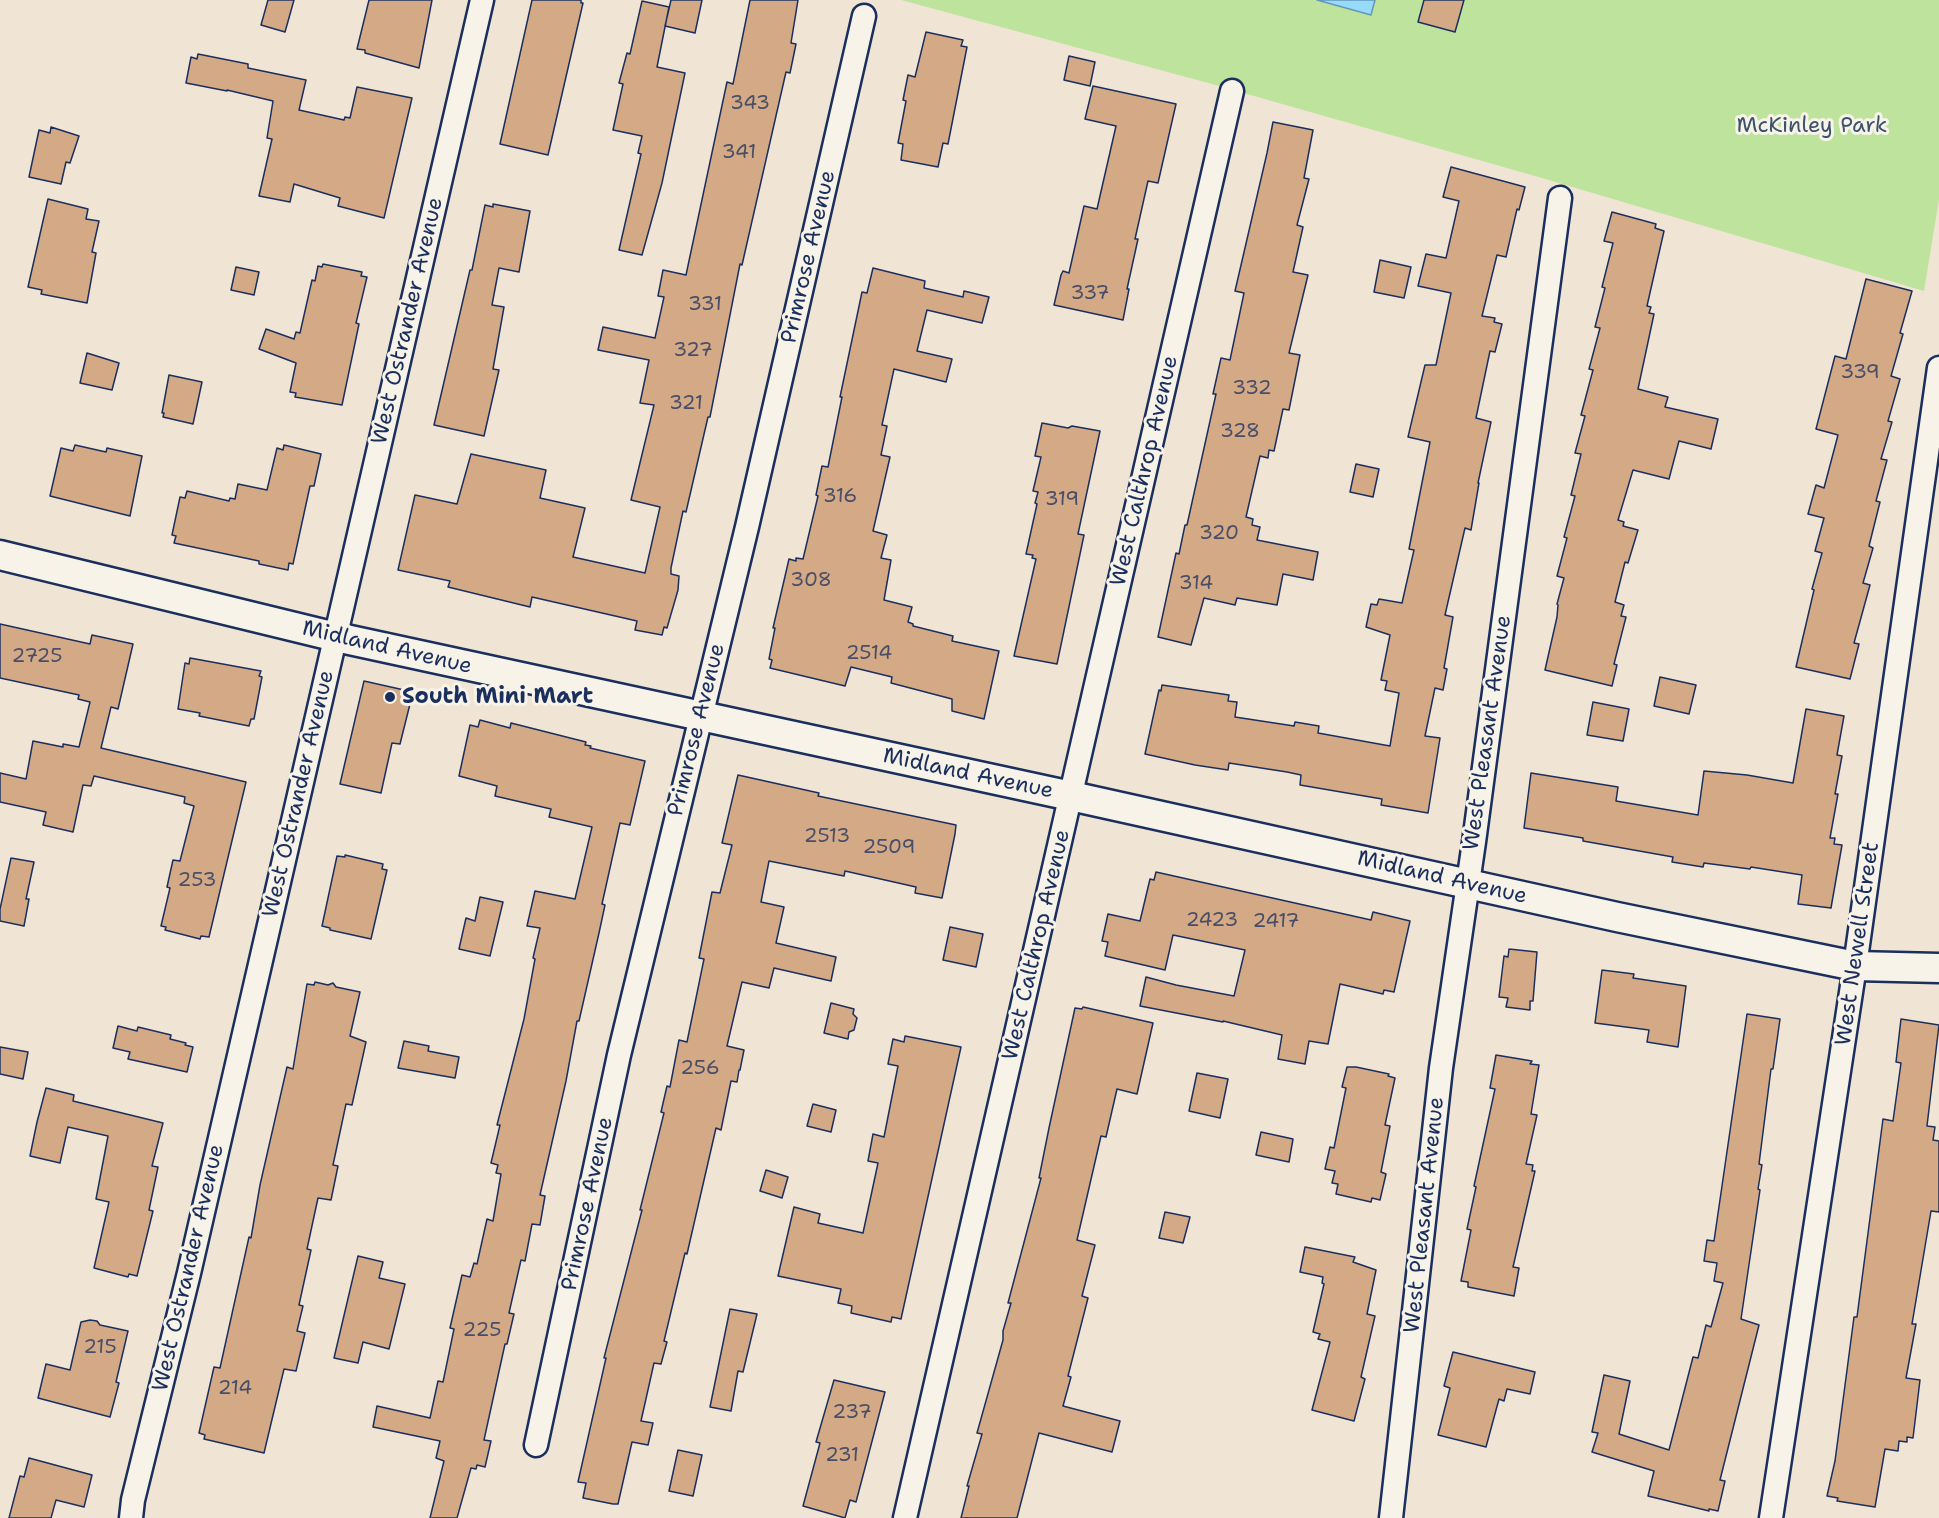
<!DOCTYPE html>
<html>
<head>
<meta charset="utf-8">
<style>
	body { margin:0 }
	canvas { display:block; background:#f0e4d4 }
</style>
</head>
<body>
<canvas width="1939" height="1518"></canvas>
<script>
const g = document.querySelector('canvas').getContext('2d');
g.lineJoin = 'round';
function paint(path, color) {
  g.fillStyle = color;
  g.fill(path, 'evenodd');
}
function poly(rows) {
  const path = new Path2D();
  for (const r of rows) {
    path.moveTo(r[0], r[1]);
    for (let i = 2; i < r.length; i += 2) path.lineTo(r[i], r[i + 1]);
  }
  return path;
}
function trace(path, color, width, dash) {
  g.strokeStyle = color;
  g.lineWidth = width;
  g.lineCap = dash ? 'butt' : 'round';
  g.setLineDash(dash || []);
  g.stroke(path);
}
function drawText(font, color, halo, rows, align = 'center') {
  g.font = font + ' "Shantell Sans",sans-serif';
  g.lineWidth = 6;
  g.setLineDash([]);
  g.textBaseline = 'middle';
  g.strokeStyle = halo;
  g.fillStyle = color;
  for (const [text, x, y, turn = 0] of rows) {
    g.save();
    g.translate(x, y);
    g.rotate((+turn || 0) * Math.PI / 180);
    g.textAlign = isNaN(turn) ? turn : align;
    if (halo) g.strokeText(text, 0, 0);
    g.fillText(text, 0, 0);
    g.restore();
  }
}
paint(poly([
	[901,0,1939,0,1939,199,1924,291,1542,178,1212,84]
]), '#bee39d');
const water = poly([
	[1317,0,1375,0,1371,15,1317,0]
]);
paint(water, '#97daf9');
trace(water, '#6596bb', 1.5);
const building = poly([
	[268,0,294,0,285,32,261,25,268,0],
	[369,0,432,0,419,68,365,53,365,50,357,49,369,0],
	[532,0,581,0,581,3,583,3,548,155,500,144,532,0],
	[671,0,702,0,695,33,665,26,671,0],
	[750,0,798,0,791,43,796,44,790,73,786,72,742,265,740,264,710,417,708,417,686,512,683,511,671,568,671,574,679,576,678,590,667,628,664,627,662,635,635,630,637,621,532,597,530,607,448,587,450,581,398,570,415,495,457,504,471,454,546,470,540,498,585,508,573,557,645,573,660,507,631,500,654,405,640,403,649,360,598,350,603,327,655,338,664,297,658,296,663,270,686,275,727,82,733,84,750,0],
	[1424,0,1464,0,1455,32,1418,22,1424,0],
	[642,1,669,7,657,67,685,73,662,183,642,255,619,250,641,154,638,153,642,136,613,130,623,84,619,83,627,53,630,54,642,1],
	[926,32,963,40,961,46,967,47,948,144,943,143,938,167,901,160,903,144,898,143,906,101,903,100,908,75,915,77,926,32],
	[198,54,248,64,248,68,306,80,299,110,344,120,345,117,350,118,357,87,412,98,384,218,338,206,340,198,294,184,290,202,259,196,272,139,267,138,273,101,227,90,227,91,186,83,191,57,197,59,198,54],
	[1069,56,1095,62,1090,86,1064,80,1069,56],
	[1093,86,1176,104,1158,183,1148,181,1135,239,1138,239,1127,289,1129,289,1123,320,1054,305,1061,275,1063,271,1069,273,1084,206,1097,209,1116,126,1085,119,1093,86],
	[1273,122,1313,130,1304,178,1309,179,1297,225,1303,227,1293,272,1308,275,1289,353,1300,355,1289,410,1283,409,1274,451,1269,450,1268,458,1260,456,1246,517,1253,519,1252,525,1260,527,1257,540,1318,552,1313,580,1283,574,1277,605,1237,598,1235,605,1204,598,1191,645,1158,637,1176,553,1179,554,1185,525,1187,525,1216,394,1213,394,1221,358,1230,360,1244,293,1235,291,1267,153,1273,122],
	[51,127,79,136,70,163,66,162,61,184,29,177,39,130,50,133,51,127],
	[1451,167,1525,187,1519,210,1517,209,1506,257,1497,255,1482,316,1495,318,1494,322,1502,324,1495,352,1490,351,1476,418,1491,422,1478,483,1479,483,1471,530,1465,528,1445,615,1453,617,1444,668,1447,669,1443,690,1435,688,1425,736,1440,738,1428,813,1381,805,1382,799,1300,785,1301,775,1287,772,1229,763,1228,770,1195,765,1145,754,1159,690,1161,691,1162,685,1229,695,1228,701,1237,702,1235,717,1294,726,1295,722,1319,726,1318,733,1390,746,1399,693,1385,690,1387,681,1381,680,1390,635,1366,627,1371,604,1377,605,1379,599,1402,603,1414,550,1409,549,1430,442,1408,437,1425,365,1436,365,1451,293,1418,286,1426,254,1446,258,1459,201,1443,197,1451,167],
	[48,199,88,209,86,219,99,221,92,252,96,253,87,303,41,294,42,290,28,287,48,199],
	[493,204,530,211,519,272,499,268,492,305,504,307,493,369,499,370,484,436,434,425,470,270,472,270,485,205,493,207,493,204],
	[1612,212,1656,224,1655,228,1664,231,1647,306,1651,307,1649,313,1654,314,1638,389,1668,397,1665,407,1718,419,1711,449,1679,441,1669,479,1633,470,1618,520,1624,522,1623,526,1638,530,1628,563,1625,562,1615,602,1624,605,1621,616,1626,617,1614,664,1617,665,1612,686,1545,670,1557,617,1558,605,1557,604,1564,578,1557,576,1567,538,1564,537,1575,496,1571,495,1581,454,1575,453,1585,416,1581,415,1593,370,1589,369,1600,328,1595,327,1605,288,1602,287,1613,243,1604,241,1612,212],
	[1380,260,1411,267,1404,298,1374,292,1380,260],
	[323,264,362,272,361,276,367,277,356,323,359,324,342,405,295,397,296,393,290,392,296,363,259,349,266,329,294,339,296,332,300,333,312,280,315,281,318,266,322,267,323,264],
	[236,267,259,272,254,295,231,290,236,267],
	[873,268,925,281,924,288,963,297,964,291,989,297,982,323,927,310,917,351,952,359,946,382,894,369,882,425,887,426,881,455,890,457,873,531,887,535,881,558,891,560,884,600,912,607,908,622,913,624,913,626,953,636,952,641,999,651,984,719,952,711,952,699,891,683,892,677,851,667,845,686,770,668,772,660,769,659,775,628,773,628,789,559,796,561,796,558,803,559,818,496,816,495,822,466,828,467,842,397,840,397,862,292,867,293,873,268],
	[1866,279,1912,291,1900,333,1903,334,1891,376,1900,379,1888,421,1892,422,1881,459,1887,460,1876,501,1880,502,1869,546,1873,548,1863,583,1870,585,1854,643,1859,644,1850,679,1796,667,1814,590,1812,589,1822,553,1815,551,1824,518,1808,514,1816,485,1824,488,1838,435,1816,429,1835,356,1846,359,1866,279],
	[87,353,119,363,112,390,80,383,87,353],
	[169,375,202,382,193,424,163,417,164,413,162,413,169,375],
	[1042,423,1068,428,1072,426,1100,431,1078,534,1084,535,1057,664,1014,656,1036,559,1032,558,1033,555,1026,554,1037,504,1035,503,1038,492,1033,491,1041,457,1035,456,1042,423],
	[75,445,106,452,107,448,142,456,130,516,50,496,61,448,73,451,75,445],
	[284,445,321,454,314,486,310,486,293,564,289,563,288,570,259,564,259,561,174,543,176,536,172,535,180,497,185,498,187,491,229,501,230,498,235,499,238,484,267,490,277,448,283,450,284,445],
	[1356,464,1379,469,1373,497,1350,492,1356,464],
	[0,624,90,644,92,635,133,644,118,709,111,707,101,748,246,782,209,937,201,936,200,939,165,930,166,927,161,926,170,888,167,887,173,860,180,861,194,806,184,803,185,797,94,776,91,786,83,785,73,832,43,825,46,812,0,802,0,773,26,779,33,741,63,747,63,744,79,747,90,702,78,699,79,695,0,678,0,624],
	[190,658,261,671,259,676,262,677,254,719,251,719,249,726,199,716,200,713,178,709,185,663,189,664,190,658],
	[1660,677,1696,685,1689,714,1654,706,1660,677],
	[364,681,413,692,400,744,392,743,381,793,340,784,364,681],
	[1593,702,1629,709,1623,741,1587,735,1593,702],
	[1806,709,1844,716,1837,755,1842,756,1835,794,1838,794,1830,838,1835,838,1834,844,1842,845,1831,908,1798,904,1802,875,1751,867,1750,869,1704,863,1703,867,1672,862,1673,857,1583,841,1583,838,1524,828,1531,773,1618,787,1616,801,1698,815,1704,771,1747,775,1793,783,1806,709],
	[480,720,510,728,511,723,586,742,585,745,591,746,590,748,645,761,630,825,620,823,602,904,605,905,599,933,579,1021,577,1021,566,1081,540,1195,545,1196,540,1225,532,1224,525,1261,521,1260,509,1313,514,1314,507,1344,505,1344,484,1440,491,1441,485,1467,477,1465,476,1469,471,1468,457,1518,430,1518,444,1461,436,1458,440,1441,373,1427,377,1406,430,1418,438,1381,443,1382,454,1329,450,1328,462,1275,470,1277,474,1263,477,1264,487,1219,493,1221,501,1174,496,1173,498,1165,491,1163,500,1125,497,1125,524,1019,535,959,533,958,540,928,527,926,535,891,575,899,592,827,549,817,551,809,495,796,497,786,459,776,470,725,478,727,480,720],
	[738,775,819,793,818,796,956,825,955,834,942,898,915,893,916,887,845,871,844,876,769,861,761,902,784,907,776,943,836,957,831,981,774,968,769,988,742,982,727,1046,744,1050,740,1070,739,1070,737,1082,731,1081,721,1130,716,1128,687,1254,685,1253,664,1341,667,1342,661,1364,654,1363,641,1421,653,1423,648,1445,632,1442,618,1504,613,1504,583,1498,586,1483,578,1482,606,1358,604,1358,642,1210,640,1210,664,1113,661,1112,667,1086,670,1087,679,1040,687,1042,704,959,699,958,712,892,720,893,732,845,722,843,738,775],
	[345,855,383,864,382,869,387,870,371,939,330,930,330,928,322,926,337,856,345,857,345,855],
	[11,858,34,862,26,899,29,899,24,926,0,921,0,909,11,858],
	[1156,872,1371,920,1373,912,1410,921,1394,992,1384,990,1383,994,1340,984,1328,1044,1309,1041,1305,1064,1278,1059,1282,1035,1223,1021,1223,1022,1140,1006,1146,977,1176,985,1234,996,1245,950,1173,935,1165,970,1105,956,1108,942,1102,941,1108,914,1140,921,1150,879,1154,880,1156,872],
	[480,897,503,902,490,956,459,949,466,918,475,921,480,897],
	[950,927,983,934,976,967,943,960,950,927],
	[1509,949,1537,952,1533,1001,1530,1001,1530,1010,1506,1007,1508,998,1499,997,1504,956,1508,957,1509,949],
	[1602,970,1634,974,1633,978,1686,986,1678,1047,1647,1042,1649,1030,1595,1023,1602,970],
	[315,982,328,985,333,983,336,987,360,992,350,1036,366,1042,352,1105,346,1104,333,1165,338,1166,331,1200,318,1198,307,1249,311,1250,299,1305,303,1306,297,1331,305,1333,296,1371,284,1369,264,1453,204,1439,205,1435,199,1433,214,1367,220,1368,249,1237,251,1238,260,1185,287,1067,293,1069,307,984,314,985,315,982],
	[831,1003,854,1009,853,1014,857,1018,854,1030,849,1032,848,1039,824,1033,831,1003],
	[1083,1007,1153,1023,1137,1094,1117,1089,1106,1137,1101,1136,1077,1240,1095,1245,1082,1296,1088,1298,1068,1376,1071,1377,1063,1406,1120,1421,1112,1452,1039,1433,1017,1518,961,1518,969,1486,967,1486,982,1434,977,1433,1003,1340,1003,1331,1011,1303,1008,1303,1041,1178,1039,1178,1049,1128,1075,1008,1082,1009,1083,1007],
	[1747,1014,1780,1019,1773,1069,1771,1069,1759,1164,1762,1165,1758,1189,1760,1190,1741,1319,1759,1325,1720,1480,1725,1481,1718,1511,1709,1509,1709,1511,1648,1496,1654,1471,1592,1452,1598,1433,1592,1432,1604,1375,1630,1381,1619,1434,1669,1450,1693,1357,1698,1358,1706,1325,1711,1327,1723,1283,1714,1281,1717,1263,1704,1261,1707,1240,1714,1241,1747,1014],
	[1901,1019,1939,1025,1927,1126,1935,1127,1933,1140,1939,1141,1939,1212,1931,1211,1912,1324,1916,1324,1906,1378,1920,1380,1913,1438,1907,1437,1907,1442,1899,1441,1898,1451,1885,1449,1875,1507,1837,1501,1838,1498,1827,1496,1835,1461,1854,1317,1857,1317,1883,1119,1893,1121,1901,1063,1896,1062,1901,1019],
	[118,1026,137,1031,138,1027,171,1035,170,1039,186,1043,185,1045,193,1047,187,1072,128,1059,130,1052,113,1048,118,1026],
	[905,1036,961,1047,901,1319,892,1317,891,1322,851,1313,852,1306,838,1303,841,1289,778,1276,794,1207,820,1214,818,1223,863,1233,878,1163,868,1161,873,1134,884,1137,898,1066,888,1064,893,1039,904,1042,905,1036],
	[404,1041,429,1046,428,1051,459,1057,455,1078,398,1068,404,1041],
	[0,1047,28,1052,23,1079,0,1074,0,1047],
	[1496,1055,1532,1061,1530,1064,1539,1065,1531,1114,1537,1115,1526,1164,1533,1165,1532,1171,1535,1171,1513,1267,1519,1268,1514,1296,1468,1287,1468,1282,1461,1281,1471,1230,1467,1229,1476,1187,1474,1186,1495,1089,1490,1088,1496,1055],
	[1347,1067,1356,1067,1389,1074,1388,1076,1395,1078,1385,1125,1390,1126,1381,1172,1386,1174,1380,1200,1372,1198,1371,1202,1336,1194,1338,1184,1332,1183,1335,1171,1325,1169,1330,1147,1334,1148,1346,1088,1342,1087,1347,1067],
	[1197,1073,1228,1079,1220,1118,1189,1111,1197,1073],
	[46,1088,74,1095,73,1101,163,1123,152,1166,158,1167,149,1210,153,1211,137,1276,129,1274,128,1277,94,1268,109,1202,96,1199,108,1136,68,1127,60,1163,30,1156,37,1122,46,1088],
	[813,1104,836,1110,831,1132,807,1126,813,1104],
	[1261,1132,1293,1139,1289,1162,1256,1155,1261,1132],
	[766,1170,788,1177,782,1198,760,1191,766,1170],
	[1165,1212,1190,1217,1183,1243,1159,1238,1165,1212],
	[1305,1247,1355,1257,1353,1262,1376,1270,1367,1314,1375,1316,1361,1377,1365,1379,1354,1421,1312,1410,1330,1342,1318,1339,1320,1334,1313,1332,1324,1284,1322,1283,1323,1277,1300,1272,1305,1247],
	[358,1256,383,1262,379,1278,405,1284,389,1349,363,1342,358,1363,334,1358,358,1256],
	[730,1309,757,1314,743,1372,738,1371,731,1411,710,1407,730,1309],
	[90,1320,97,1321,100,1325,128,1331,116,1382,119,1383,110,1417,38,1398,46,1364,70,1370,81,1322,90,1320],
	[1453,1352,1535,1372,1530,1394,1507,1389,1504,1401,1499,1399,1486,1447,1438,1435,1450,1388,1444,1386,1453,1352],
	[834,1380,885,1392,856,1502,850,1500,845,1518,803,1506,820,1443,816,1442,834,1380],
	[678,1450,702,1455,693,1496,669,1491,678,1450],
	[29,1458,92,1475,84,1507,56,1500,51,1518,9,1518,20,1476,24,1477,29,1458]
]);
paint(building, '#d4a985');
trace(building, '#1b2f5e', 1.5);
const minor = poly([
	[536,1445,619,1055,747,527,864,16],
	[131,1518,133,1500,189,1273,482,0],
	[905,1518,1232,91],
	[1391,1518,1441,1068,1474,842,1560,198],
	[1771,1518,1855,966,1939,368]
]);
const tertiary = poly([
	[0,555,336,637,1071,796,1617,917,1855,966,1939,968]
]);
trace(minor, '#1b2f5e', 27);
trace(tertiary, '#1b2f5e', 33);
trace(minor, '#f7f3e8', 22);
trace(tertiary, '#f7f3e8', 28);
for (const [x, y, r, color] of [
	[390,697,6,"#1b2f5e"]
]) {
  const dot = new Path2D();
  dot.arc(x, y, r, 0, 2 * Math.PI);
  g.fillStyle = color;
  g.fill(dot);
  trace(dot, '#f7f3e8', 2);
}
drawText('20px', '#494e68', null, [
	["343",750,104],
	["341",739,153],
	["337",1090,294],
	["331",705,305],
	["327",693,351],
	["339",1860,373],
	["332",1252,389],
	["321",686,404],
	["328",1240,432],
	["316",840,497],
	["319",1062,500],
	["320",1219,534],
	["308",811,581],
	["314",1196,584],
	["2514",869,654],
	["2725",37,657],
	["2513",827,837],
	["2509",889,848],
	["253",197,881],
	["2423",1212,921],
	["2417",1276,922],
	["256",700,1069],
	["225",482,1331],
	["215",100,1348],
	["214",235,1389],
	["237",852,1413],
	["231",842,1456]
]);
drawText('22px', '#3c536b', '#f7f3e8', [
	["McKinley Park",1812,126]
]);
drawText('22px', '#1b2f5e', '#f7f3e8', [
	["Primrose Avenue",809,257,-77],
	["West Ostrander Avenue",408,321,-77],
	["West Calthrop Avenue",1145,471,-77],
	["Midland Avenue",387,648,13],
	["Primrose Avenue",697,730,-76],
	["West Pleasant Avenue",1488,733,-82],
	["Midland Avenue",968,774,12],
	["West Ostrander Avenue",299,794,-77],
	["Midland Avenue",1442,878,13],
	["West Newell Street",1858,944,-82],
	["West Calthrop Avenue",1037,945,-77],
	["Primrose Avenue",588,1204,-78],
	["West Pleasant Avenue",1425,1215,-84],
	["West Ostrander Avenue",189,1268,-77]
]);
drawText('bold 22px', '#1b2f5e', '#f7f3e8', [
	["South Mini Mart",402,697]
], 'left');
</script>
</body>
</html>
